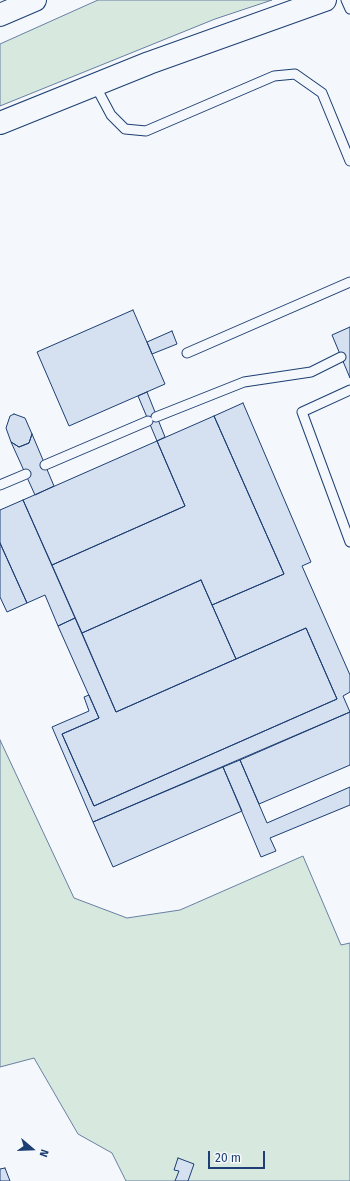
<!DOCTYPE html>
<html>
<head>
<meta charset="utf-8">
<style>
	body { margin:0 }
	#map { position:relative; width:350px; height:1181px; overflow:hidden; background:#f4f7fb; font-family:"Fira Sans",sans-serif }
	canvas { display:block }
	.north { position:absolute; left:12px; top:1129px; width:40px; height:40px; -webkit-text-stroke:3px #f4f7fb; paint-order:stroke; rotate:109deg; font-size:11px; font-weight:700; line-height:16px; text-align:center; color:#1d3f73 }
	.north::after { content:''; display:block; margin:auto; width:14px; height:18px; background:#1d3f73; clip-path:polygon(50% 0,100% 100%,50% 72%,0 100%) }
	.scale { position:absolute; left:208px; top:1151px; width:57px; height:18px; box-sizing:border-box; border:2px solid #1d3f73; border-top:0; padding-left:5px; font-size:12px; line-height:14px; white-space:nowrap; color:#1d3f73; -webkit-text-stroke:3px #f4f7fb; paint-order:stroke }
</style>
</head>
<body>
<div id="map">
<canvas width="350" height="1181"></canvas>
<div class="north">N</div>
<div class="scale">20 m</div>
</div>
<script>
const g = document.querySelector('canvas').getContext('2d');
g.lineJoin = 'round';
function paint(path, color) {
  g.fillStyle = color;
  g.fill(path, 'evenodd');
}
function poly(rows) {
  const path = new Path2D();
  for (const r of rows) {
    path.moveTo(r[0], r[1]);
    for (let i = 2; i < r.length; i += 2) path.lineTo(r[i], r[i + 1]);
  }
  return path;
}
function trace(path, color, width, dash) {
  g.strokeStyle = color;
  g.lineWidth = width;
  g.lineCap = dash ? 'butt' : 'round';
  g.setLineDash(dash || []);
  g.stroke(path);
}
const green = poly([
	[98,0,272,0,215,19,0,106,0,44,98,0],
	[0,740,74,898,127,918,180,910,303,856,341,945,350,943,350,1181,126,1181,112,1153,78,1134,34,1058,0,1067,0,740]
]);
paint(green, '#d7e8df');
trace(green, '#687fa3', 1);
const building = poly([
	[133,310,165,384,69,426,37,352,133,310],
	[350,327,350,378,332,335,350,327],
	[172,331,177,344,152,354,147,342,172,331],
	[147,392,165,437,157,441,138,396,147,392],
	[243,403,311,562,302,566,350,675,350,692,343,696,350,712,93,822,52,727,89,711,84,697,89,695,99,718,62,734,94,806,337,699,306,628,236,659,212,605,284,574,214,416,243,403],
	[14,414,25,418,32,434,29,443,19,447,11,442,6,428,10,416,14,414],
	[214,416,284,574,212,605,201,580,82,633,52,565,185,506,157,441,214,416],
	[32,434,54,486,35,495,11,442,19,447,29,443,32,434],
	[157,441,185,506,52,565,23,500,157,441],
	[23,500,75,618,58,626,45,595,27,603,0,543,0,510,23,500],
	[0,543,27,603,7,612,0,597,0,543],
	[201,580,236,659,116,712,82,633,201,580],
	[75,618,116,712,306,628,337,699,94,806,62,734,99,718,58,626,75,618],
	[350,712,350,765,259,804,240,760,350,712],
	[240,760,267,823,350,787,350,805,270,838,276,851,261,857,223,767,240,760],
	[223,767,242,811,113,867,93,822,223,767],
	[178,1158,194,1164,188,1181,175,1181,179,1171,174,1170,178,1158],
	[5,1168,10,1181,0,1181,0,1169,5,1168]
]);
paint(building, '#d5e0f0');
trace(building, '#1d3f73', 1);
const lane = poly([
	[346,0,350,9],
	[95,85,111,115,125,129,146,131,274,76,295,74,322,93,350,161],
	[187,353,350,282],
	[350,390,302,412,350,542],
	[156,417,244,382,311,372,341,357],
	[45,465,148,421],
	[0,485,26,474]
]);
const secondary = poly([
	[0,123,149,63,325,0]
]);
const highway = poly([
	[0,15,35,0]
]);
trace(lane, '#1d3f73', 11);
trace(secondary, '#1d3f73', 24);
trace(highway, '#1d3f73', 24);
trace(lane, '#f4f7fb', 9);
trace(secondary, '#f4f7fb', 22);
trace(highway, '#f4f7fb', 22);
</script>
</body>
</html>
